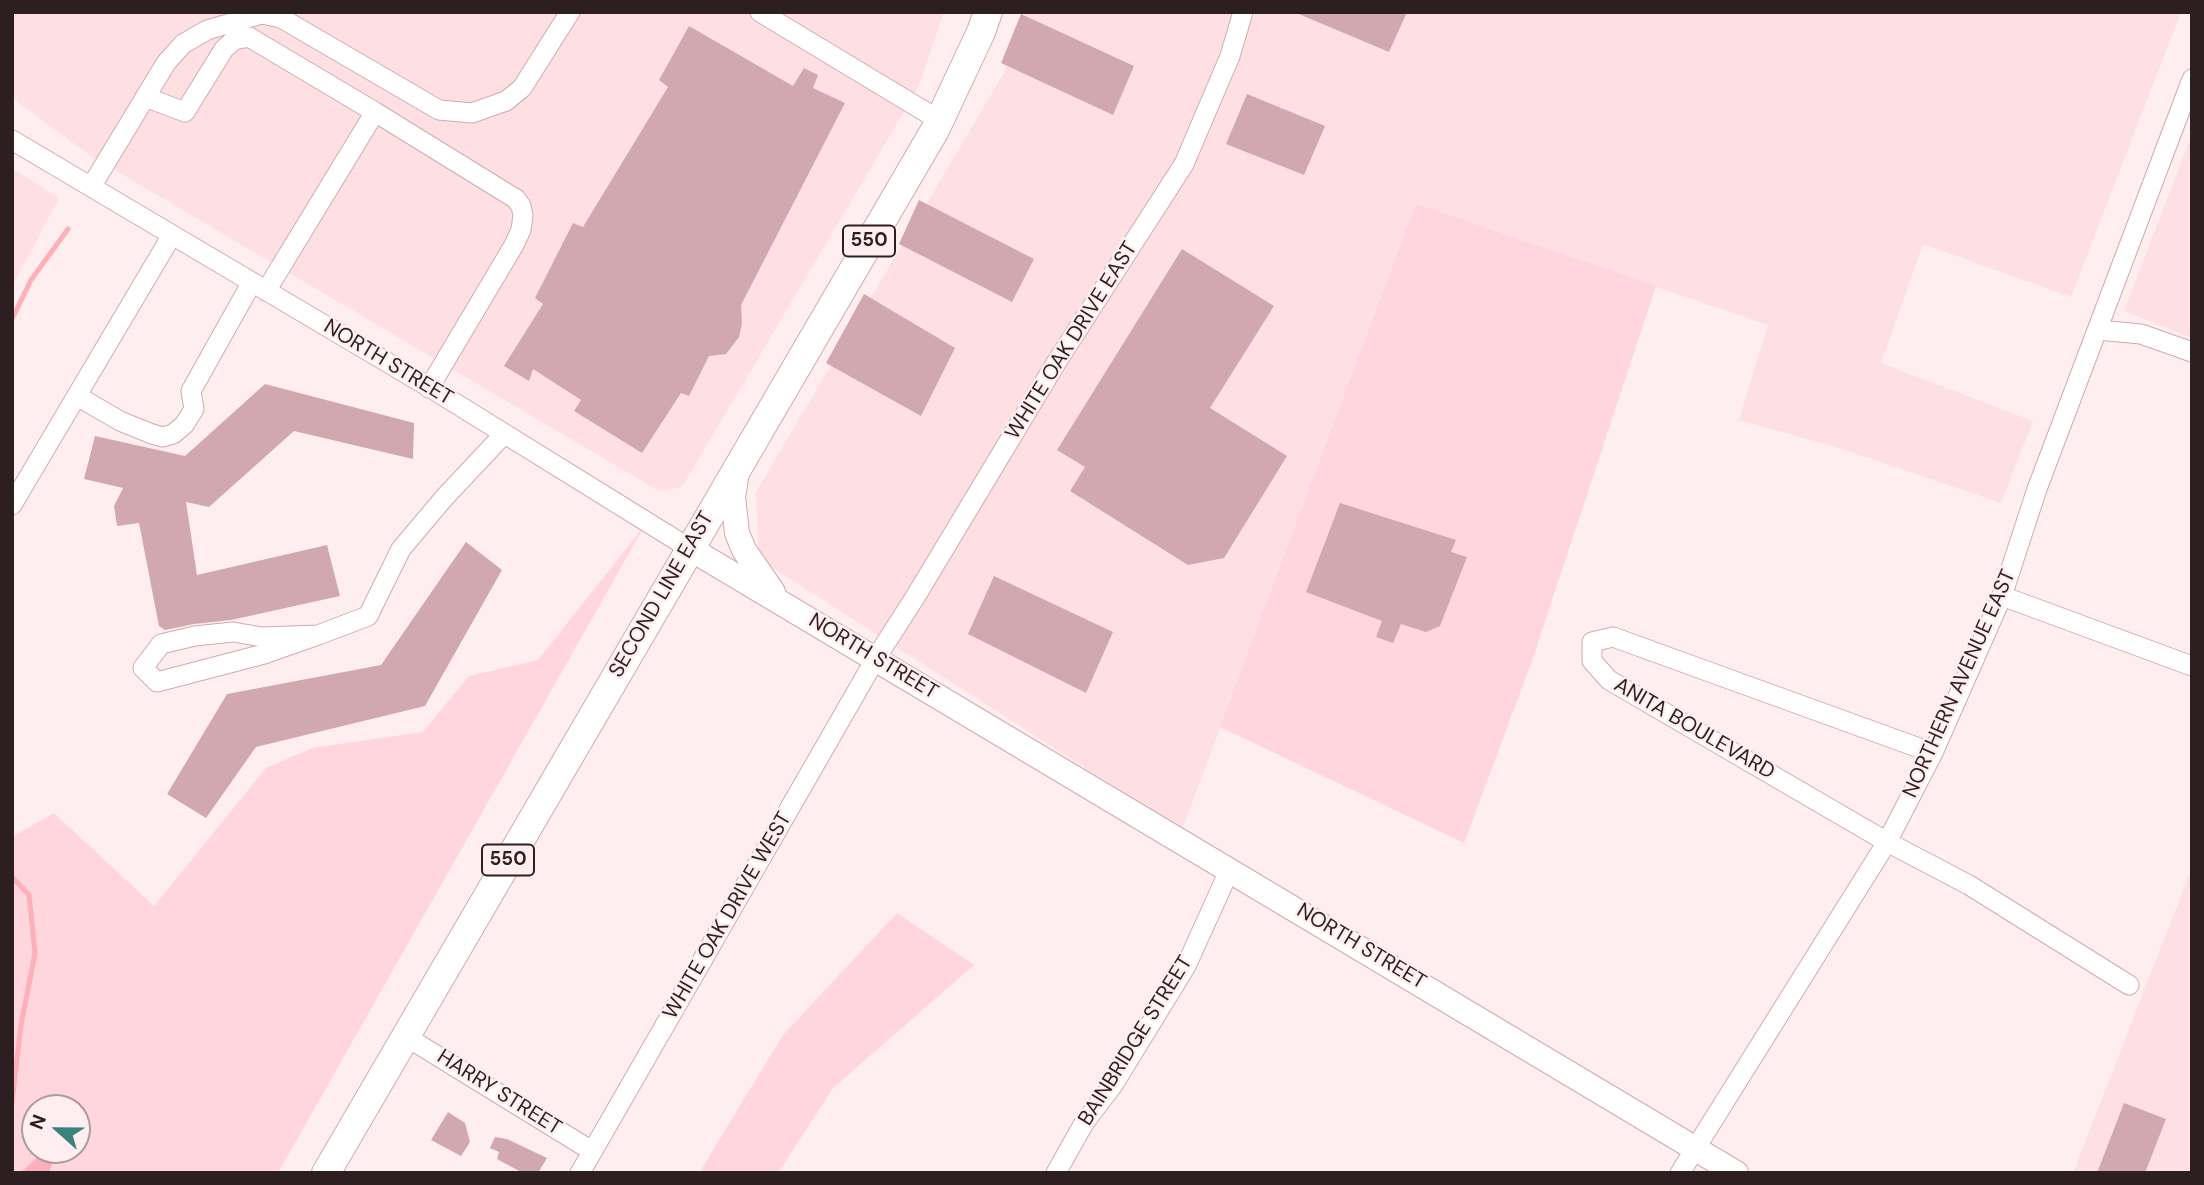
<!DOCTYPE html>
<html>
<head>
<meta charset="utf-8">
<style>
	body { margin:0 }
	#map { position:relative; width:2204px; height:1185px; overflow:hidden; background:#ffeef0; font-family:"DM Sans",sans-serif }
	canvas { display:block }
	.frame { position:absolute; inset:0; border:14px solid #2d1f21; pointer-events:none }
	.north { position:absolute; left:21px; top:1094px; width:70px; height:70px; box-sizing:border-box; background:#ffeef0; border:2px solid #ab9b9d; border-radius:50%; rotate:291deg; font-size:19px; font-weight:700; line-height:28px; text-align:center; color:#2d1f21 }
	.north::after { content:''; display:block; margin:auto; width:24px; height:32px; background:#3a827d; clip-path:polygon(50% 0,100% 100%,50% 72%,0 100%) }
</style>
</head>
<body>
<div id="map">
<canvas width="2204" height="1185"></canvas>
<div class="frame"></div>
<div class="north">N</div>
</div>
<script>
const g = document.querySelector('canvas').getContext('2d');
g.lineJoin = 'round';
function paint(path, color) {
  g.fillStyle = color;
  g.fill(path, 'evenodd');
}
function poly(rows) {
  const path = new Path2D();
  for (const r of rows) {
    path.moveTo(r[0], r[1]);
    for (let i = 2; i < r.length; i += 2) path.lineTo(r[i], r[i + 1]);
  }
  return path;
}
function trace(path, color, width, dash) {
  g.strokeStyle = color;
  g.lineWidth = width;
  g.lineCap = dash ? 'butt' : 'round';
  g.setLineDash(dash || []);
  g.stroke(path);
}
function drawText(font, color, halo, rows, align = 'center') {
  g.font = font + ' "DM Sans",sans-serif';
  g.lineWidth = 5;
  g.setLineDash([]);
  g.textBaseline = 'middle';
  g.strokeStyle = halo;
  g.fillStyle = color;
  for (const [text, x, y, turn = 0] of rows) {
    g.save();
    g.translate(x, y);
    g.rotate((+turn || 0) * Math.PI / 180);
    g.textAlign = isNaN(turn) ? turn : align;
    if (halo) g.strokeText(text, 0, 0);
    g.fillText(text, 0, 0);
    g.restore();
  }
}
paint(poly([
	[12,12,944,12,918,88,682,487,659,491,91,156,12,98],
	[1026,12,2181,12,2071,297,1923,244,1881,363,2033,421,2001,503,1839,448,1739,420,1768,325,1416,205,1182,830,759,559,756,492,1005,71],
	[2192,134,2192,338,2124,311],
	[12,168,59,198,12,287],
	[2191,870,2192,1173,2073,1173]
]), '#fee0e3');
paint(poly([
	[1416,204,1656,286,1532,661,1464,843,1220,727],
	[645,525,278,1173,49,1173,57,1150,77,1150,77,1108,35,1108,35,1150,46,1150,23,1171,12,1173,12,837,54,813,154,906,266,768,312,748,423,732,469,676,538,660],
	[897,913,974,965,833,1088,778,1173,699,1173,783,1035]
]), '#ffd6db');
paint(poly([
	[46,1150,57,1150,49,1173,20,1173]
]), '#fdafba');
trace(poly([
	[12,319,31,280,68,229],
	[12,877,29,895,35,953,21,1025,12,1102]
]), '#fdafba', 5);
paint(poly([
	[1294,12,1407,12,1389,52],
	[1021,14,1134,66,1113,115,1001,63],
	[689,26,793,86,804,68,818,75,813,88,845,103,741,305,742,323,739,337,726,354,709,356,689,396,681,393,642,453,574,411,581,400,533,369,529,381,504,366,543,304,535,298,573,223,583,227,668,87,659,80],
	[1247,94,1325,126,1304,175,1226,144],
	[919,200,1034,259,1012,302,899,244],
	[1182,249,1274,306,1210,408,1287,456,1224,558,1188,565,1070,491,1085,467,1057,450],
	[864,294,955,348,921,416,826,363],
	[265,384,414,423,413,459,294,431,209,507,186,502,197,575,327,545,340,596,231,620,194,624,165,630,159,626,139,523,117,526,114,506,123,488,84,479,95,436,185,456],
	[1340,503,1456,540,1451,552,1467,557,1440,626,1426,632,1401,624,1393,643,1376,637,1382,621,1306,592],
	[466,542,502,570,425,706,256,747,206,818,167,794,227,694,381,665],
	[994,576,1113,632,1086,693,968,634],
	[2124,1103,2166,1119,2145,1173,2097,1173],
	[448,1112,465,1123,470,1142,461,1156,431,1140],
	[495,1137,507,1139,547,1158,538,1173,523,1173,497,1159,499,1152,490,1148]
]), '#d0a8ad');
const minor = poly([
	[760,12,939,120],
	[145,97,185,112,224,49,234,40,249,37,375,112],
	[12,140,434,390,689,548],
	[91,187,166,63,183,44,207,30,262,14,281,18,439,110,472,113,506,101,522,88,570,12],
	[266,291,375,112,516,199,521,206,523,215,521,230,514,245,429,388],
	[2098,330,2141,334,2192,352],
	[77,396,120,421,152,434,163,437,173,434,184,425,194,409,191,391,252,282],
	[12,505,172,235],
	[2002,596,2192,666],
	[318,635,262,637,233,632,195,636,161,644,143,668,157,682,264,654,318,635,368,616,401,549,444,498,504,434],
	[1933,753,1613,637,1592,642,1592,661,1609,680,1887,842,1969,885,2129,985],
	[405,1036,592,1151],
	[580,1173,876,658,914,599,1056,363,1184,164,1230,56,1243,12],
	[1056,1173,1084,1123,1113,1085,1186,966,1230,869],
	[1680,1173,1887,842,1933,753,2002,596,2037,489,2192,79]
]);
const major = poly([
	[737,472,733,497,737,533,744,550,773,592],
	[689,548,1736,1173]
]);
const highway = poly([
	[326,1173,935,130,981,32,988,12]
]);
trace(minor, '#d1aaae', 21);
trace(major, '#d1aaae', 26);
trace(highway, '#d1aaae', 30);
trace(minor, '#fff', 19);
trace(major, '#fff', 24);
trace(highway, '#fff', 28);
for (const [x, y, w] of [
	[869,241,52],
	[508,860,52]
]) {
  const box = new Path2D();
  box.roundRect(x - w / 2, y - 15.5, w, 31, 5);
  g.fillStyle = '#ffeef0';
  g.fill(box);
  trace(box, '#2d1f21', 2);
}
drawText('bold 19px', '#2d1f21', null, [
	["550",869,241],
	["550",508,860]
]);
drawText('21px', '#2d1f21', '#ffeef0', [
	["WHITE OAK DRIVE EAST",1072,341,-58],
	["NORTH STREET",388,363,31],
	["SECOND LINE EAST",662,595,-60],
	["NORTH STREET",873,657,31],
	["NORTHERN AVENUE EAST",1960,684,-66],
	["ANITA BOULEVARD",1694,729,30],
	["WHITE OAK DRIVE WEST",728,916,-60],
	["NORTH STREET",1361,947,31],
	["BAINBRIDGE STREET",1136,1041,-58],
	["HARRY STREET",499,1093,32]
]);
</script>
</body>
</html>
